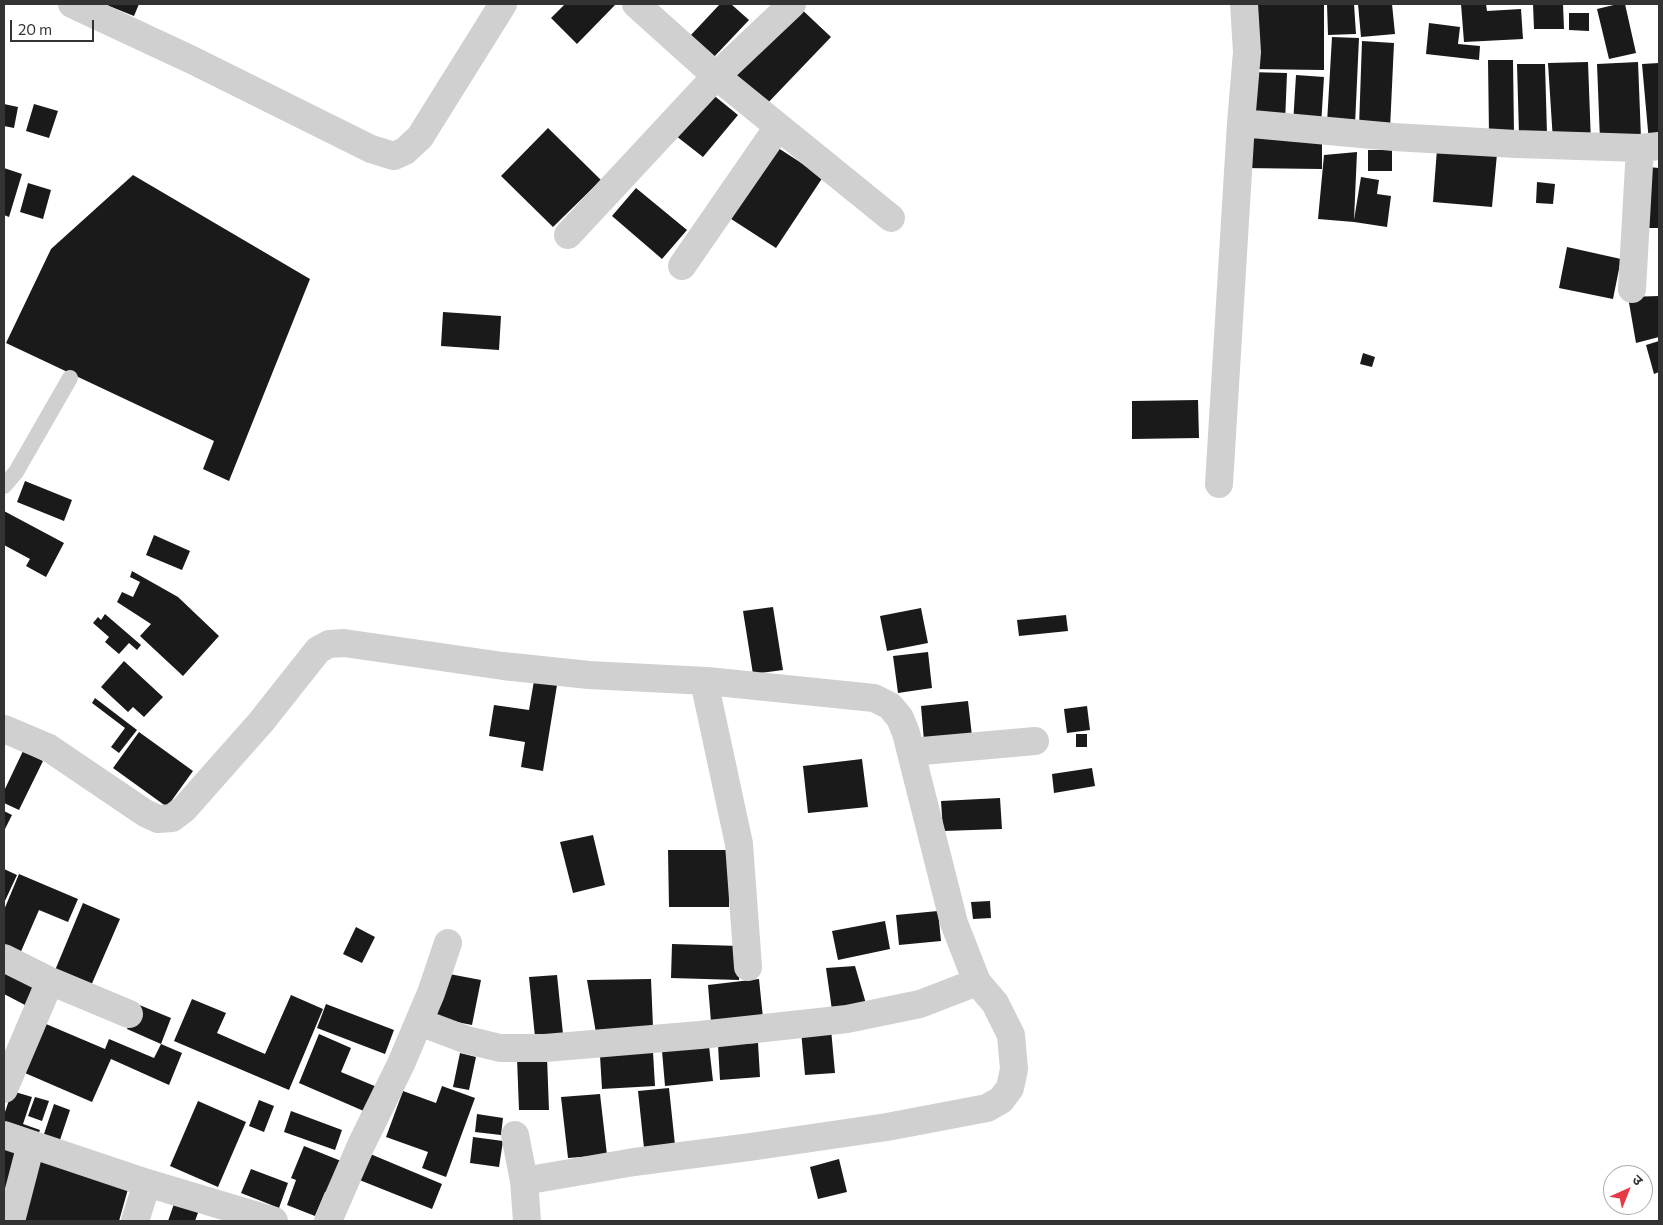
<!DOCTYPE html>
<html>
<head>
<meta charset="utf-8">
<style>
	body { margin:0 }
	#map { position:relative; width:1663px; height:1225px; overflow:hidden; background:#fff; font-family:Commissioner,"Noto Sans Devanagari",sans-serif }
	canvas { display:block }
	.frame { position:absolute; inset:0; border:5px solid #333; pointer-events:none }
	.north { position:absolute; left:1603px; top:1165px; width:50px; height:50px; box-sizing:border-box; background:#fff; border:1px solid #adadad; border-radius:50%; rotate:44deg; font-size:14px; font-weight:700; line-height:20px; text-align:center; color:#333 }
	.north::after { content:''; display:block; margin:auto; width:18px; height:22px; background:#e63946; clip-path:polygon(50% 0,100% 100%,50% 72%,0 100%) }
	.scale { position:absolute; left:10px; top:20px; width:84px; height:22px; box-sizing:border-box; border:2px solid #333; border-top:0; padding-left:6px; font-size:15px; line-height:18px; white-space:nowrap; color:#333; -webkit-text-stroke:4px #fff; paint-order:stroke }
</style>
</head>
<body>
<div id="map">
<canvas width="1663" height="1225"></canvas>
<div class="frame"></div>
<div class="north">उ</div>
<div class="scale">20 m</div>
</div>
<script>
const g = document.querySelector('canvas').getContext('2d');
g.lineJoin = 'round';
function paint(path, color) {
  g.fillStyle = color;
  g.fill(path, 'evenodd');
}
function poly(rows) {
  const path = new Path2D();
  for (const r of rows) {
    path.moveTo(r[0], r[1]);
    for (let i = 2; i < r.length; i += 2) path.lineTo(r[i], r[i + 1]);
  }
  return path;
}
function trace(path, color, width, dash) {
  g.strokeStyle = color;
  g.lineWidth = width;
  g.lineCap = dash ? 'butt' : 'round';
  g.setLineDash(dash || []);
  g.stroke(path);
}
paint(poly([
	[104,4,139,4,134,16],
	[565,4,613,4,615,5,577,44,551,18],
	[720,4,731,4,749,20,713,58,690,36],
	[796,4,831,37,763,108,728,74],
	[1249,4,1324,4,1324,70,1249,69],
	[1327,4,1354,4,1356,34,1328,35],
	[1358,4,1392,4,1395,34,1361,37],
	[1461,4,1486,4,1487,11,1521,9,1523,39,1464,42],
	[1533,4,1563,4,1564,29,1534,29],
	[1618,4,1625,4,1636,53,1609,59,1597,9],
	[1569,13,1589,13,1589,31,1569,30],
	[1429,23,1460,27,1458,44,1480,46,1479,60,1426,54],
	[1332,37,1359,38,1355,125,1327,123],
	[1362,41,1394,43,1390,129,1359,127],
	[1488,60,1513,60,1514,134,1489,134],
	[1588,62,1591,143,1553,141,1548,63],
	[1638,62,1641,138,1600,140,1597,64],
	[1659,63,1659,141,1649,142,1642,64],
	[1517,64,1545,64,1547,134,1519,135],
	[1249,72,1287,73,1285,123,1242,120],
	[1296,75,1324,77,1321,126,1293,124],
	[706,89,738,115,703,157,671,132],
	[4,104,18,107,14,128,4,126],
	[34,104,58,111,49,138,26,131],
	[548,128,601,180,553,227,501,176],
	[1249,132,1322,142,1322,169,1244,168],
	[772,144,823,177,776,248,725,215],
	[1437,149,1497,154,1492,207,1433,202],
	[1368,150,1392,150,1392,171,1368,171],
	[1357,152,1354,220,1361,177,1379,180,1377,194,1391,196,1387,227,1354,222,1318,219,1324,155],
	[1648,167,1659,168,1659,228,1646,228],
	[4,168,22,174,9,217,4,215],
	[133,175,310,279,229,481,203,469,214,441,6,343,51,249],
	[1537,182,1555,184,1553,204,1536,203],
	[28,183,51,190,43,219,20,212],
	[636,188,687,230,662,259,612,216],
	[1567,247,1621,259,1613,299,1559,288],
	[1659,296,1659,337,1636,343,1628,297],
	[443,312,501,316,499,350,441,346],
	[1659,341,1659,372,1654,374,1646,345],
	[1363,353,1375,357,1372,367,1360,364],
	[1198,400,1199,438,1132,439,1132,401],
	[25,481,72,500,64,521,17,502],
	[4,511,64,543,46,577,26,566,30,559,4,545],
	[154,535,190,551,182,570,146,555],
	[132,571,178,597,219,636,183,676,140,636,151,624,117,602,122,592,133,597,140,582,130,577],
	[773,607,783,670,753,674,743,611],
	[921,608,928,643,887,651,880,616],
	[105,614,141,645,137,650,129,643,119,654,105,642,109,637,93,623,98,617,101,620],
	[1066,615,1068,631,1019,636,1017,620],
	[928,652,932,688,898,693,893,656],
	[124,661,163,697,144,717,133,707,128,712,101,687],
	[535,675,558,679,543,771,521,767,525,742,489,736,494,705,529,710],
	[95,698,137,730,119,753,111,747,125,728,92,703],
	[968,701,972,736,924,741,921,706],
	[1087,706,1090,730,1067,733,1064,709],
	[139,732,193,771,167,807,113,768],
	[1076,734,1087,734,1087,747,1076,747],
	[23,751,43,761,19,810,4,803,4,791],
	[862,759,868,807,808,813,803,766],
	[1092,768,1095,786,1054,793,1052,774],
	[1000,798,1002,829,943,831,941,801],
	[4,811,12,815,4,831],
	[593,835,605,885,573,893,560,842],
	[668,850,729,850,729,907,669,907],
	[4,869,17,875,4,903],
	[19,874,78,899,68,922,39,910,19,956,4,950,4,910],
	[990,901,991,918,973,919,971,902],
	[83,903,120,919,87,995,51,980],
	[938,911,941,941,899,945,896,915],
	[885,921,890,949,838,960,832,931],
	[356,927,375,937,362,963,343,954],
	[672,944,740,946,739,980,671,978],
	[855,966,867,1007,832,1010,826,968],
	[4,972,34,987,25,1005,4,994],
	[444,973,481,980,472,1025,436,1018],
	[557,975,563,1034,535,1037,529,977],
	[651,979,653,1027,596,1033,587,980],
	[759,979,763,1018,711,1022,708,985],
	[291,995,323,1009,289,1090,174,1041,192,999,226,1013,217,1033,265,1054],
	[137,1004,171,1018,161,1044,182,1053,169,1085,111,1059,92,1102,18,1070,39,1021,105,1049,109,1039,154,1058,161,1044,127,1029],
	[326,1004,394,1030,385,1054,317,1028],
	[831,1029,835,1073,805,1075,801,1031],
	[319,1034,351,1048,341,1072,377,1087,366,1112,299,1083],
	[758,1043,760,1077,720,1080,718,1045],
	[709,1046,713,1081,665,1086,662,1051],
	[653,1052,655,1086,602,1089,600,1056],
	[460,1053,476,1057,469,1090,453,1087],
	[547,1057,549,1110,519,1110,517,1058],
	[442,1086,475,1098,446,1177,422,1168,428,1152,386,1137,403,1091,436,1103],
	[669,1088,675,1145,644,1148,638,1091],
	[12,1091,32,1097,23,1124,40,1130,36,1140,4,1129,4,1115],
	[600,1094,607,1155,568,1158,561,1097],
	[35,1097,49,1101,42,1121,28,1116],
	[259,1100,274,1106,264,1132,249,1126],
	[198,1101,246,1122,218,1187,170,1166],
	[54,1104,70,1110,58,1146,42,1140],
	[291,1111,342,1130,335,1150,284,1132],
	[477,1114,503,1118,501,1135,475,1132],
	[473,1137,503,1141,499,1167,470,1163],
	[304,1146,341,1161,328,1193,325,1192,315,1216,287,1205,296,1180,291,1178],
	[4,1148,20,1153,4,1202],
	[368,1153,442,1184,432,1209,357,1179],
	[35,1155,130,1182,119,1221,17,1221],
	[839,1159,847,1192,818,1199,810,1167],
	[251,1169,288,1183,279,1208,241,1193],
	[175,1201,199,1210,195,1221,168,1221]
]), '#1a1a1a');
trace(poly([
	[4,486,16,472,70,378]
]), '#d0d0d0', 16);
trace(poly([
	[72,4,192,60,371,149,394,156,405,151,420,137,503,4],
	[636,4,716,76,891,218],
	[1241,123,1394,137,1516,144,1640,148,1659,146],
	[568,235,716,76,792,4],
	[682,266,778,127],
	[1632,289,1640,148],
	[1219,484,1241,123,1247,52,1244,4],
	[704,681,739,844,748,967],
	[4,729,49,748,145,813,158,819,172,818,184,809,261,722,318,650,329,644,344,643,503,666,589,675,707,681,874,698,890,706,900,718,906,733,954,923,977,982,995,1003,1011,1035,1014,1069,1010,1088,1001,1100,987,1108,887,1127,750,1147,634,1162,524,1181],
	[911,752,1035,741],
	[4,958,50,981,129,1014],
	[419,1022,467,1040,500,1048,545,1048,700,1035,847,1019,920,1004,977,982],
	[4,1089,50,981],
	[4,1135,147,1183,274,1221],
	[515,1135,524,1181,527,1221],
	[11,1221,31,1144],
	[135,1221,147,1183],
	[328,1221,362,1143,401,1064,431,993,448,943]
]), '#d0d0d0', 28);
</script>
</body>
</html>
